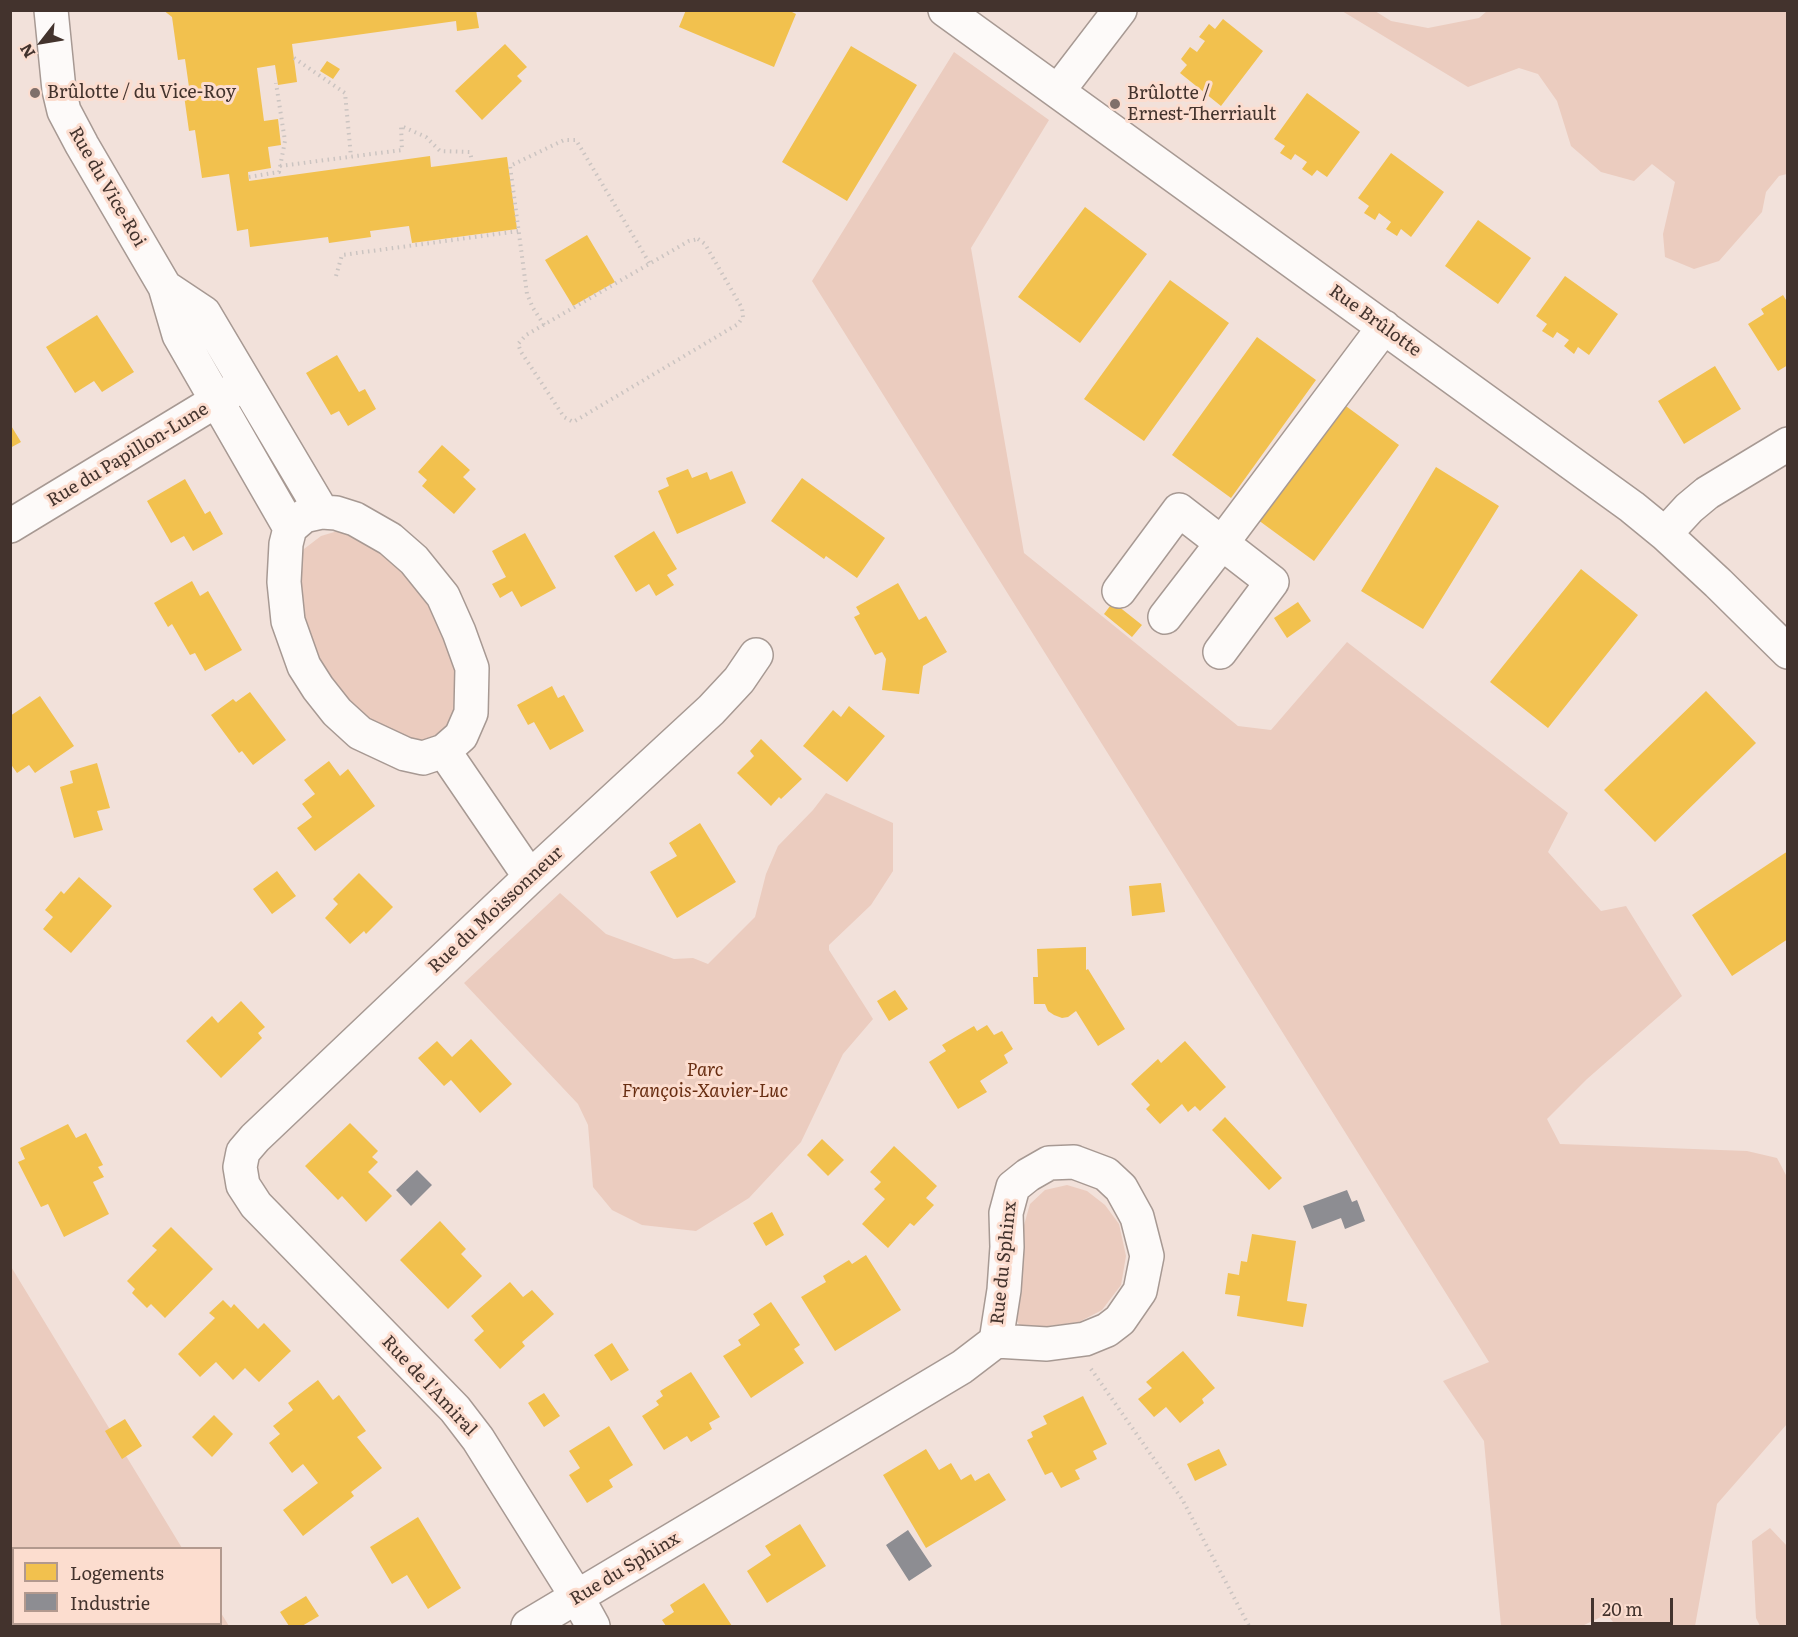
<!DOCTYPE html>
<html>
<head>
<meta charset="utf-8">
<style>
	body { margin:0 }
	#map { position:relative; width:1798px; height:1637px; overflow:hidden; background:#f2e1da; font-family:Literata,serif }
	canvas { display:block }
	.frame { position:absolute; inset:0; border:12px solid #43332d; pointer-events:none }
	.legend { position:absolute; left:12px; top:1547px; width:210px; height:78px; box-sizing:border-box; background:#fcddcf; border:2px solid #b2998e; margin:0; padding:8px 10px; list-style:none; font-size:18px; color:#43332d }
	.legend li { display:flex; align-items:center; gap:12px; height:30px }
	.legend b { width:30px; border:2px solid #b2998e }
	.north { position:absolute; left:12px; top:12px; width:60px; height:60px; -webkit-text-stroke:4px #fcddcf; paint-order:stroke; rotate:239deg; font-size:16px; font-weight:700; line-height:24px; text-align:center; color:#43332d }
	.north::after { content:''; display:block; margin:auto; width:21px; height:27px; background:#43332d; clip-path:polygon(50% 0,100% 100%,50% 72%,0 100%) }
	.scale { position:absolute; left:1591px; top:1598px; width:82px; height:27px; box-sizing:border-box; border:3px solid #43332d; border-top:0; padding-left:8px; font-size:18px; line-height:21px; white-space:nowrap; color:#43332d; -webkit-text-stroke:4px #fcddcf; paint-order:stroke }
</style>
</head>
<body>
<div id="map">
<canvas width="1798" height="1637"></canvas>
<div class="frame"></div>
<ul class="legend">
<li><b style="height:16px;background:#f2c14e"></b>Logements</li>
<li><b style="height:16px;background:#8d8d92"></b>Industrie</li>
</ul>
<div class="north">N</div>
<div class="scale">20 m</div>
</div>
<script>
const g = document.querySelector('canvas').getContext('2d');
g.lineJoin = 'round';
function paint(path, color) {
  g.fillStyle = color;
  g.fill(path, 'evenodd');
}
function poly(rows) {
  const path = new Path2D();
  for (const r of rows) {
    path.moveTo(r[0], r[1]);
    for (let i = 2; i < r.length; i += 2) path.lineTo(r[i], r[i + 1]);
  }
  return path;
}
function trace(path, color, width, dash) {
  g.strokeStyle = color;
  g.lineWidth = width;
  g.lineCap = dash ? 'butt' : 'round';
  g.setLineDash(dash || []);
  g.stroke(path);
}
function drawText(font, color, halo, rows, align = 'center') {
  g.font = font + ' Literata,serif';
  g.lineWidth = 6;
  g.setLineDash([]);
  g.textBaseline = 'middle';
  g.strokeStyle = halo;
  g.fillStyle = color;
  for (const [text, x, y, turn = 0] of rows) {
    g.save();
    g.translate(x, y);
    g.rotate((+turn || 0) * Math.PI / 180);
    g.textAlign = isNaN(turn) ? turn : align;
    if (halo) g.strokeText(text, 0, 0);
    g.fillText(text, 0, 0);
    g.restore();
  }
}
paint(poly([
	[1342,11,1375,11,1391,21,1428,28,1479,18,1487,11,1787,11,1787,174,1779,176,1766,192,1762,212,1719,261,1694,269,1665,257,1663,234,1675,182,1652,164,1634,181,1601,172,1571,146,1557,101,1538,74,1519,68,1468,87],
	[954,52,1049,120,971,248,1024,553,1238,726,1271,730,1347,642,1568,813,1548,852,1601,911,1626,906,1682,996,1587,1079,1547,1119,1560,1144,1747,1151,1777,1158,1787,1177,1787,1424,1717,1504,1695,1626,1616,1626,1607,1614,1582,1626,1501,1626,1484,1441,1443,1381,1489,1362,812,281],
	[341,530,368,537,420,585,457,656,460,694,448,731,419,745,372,726,330,685,303,628,297,567,304,549,321,536],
	[826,793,893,823,893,871,871,905,829,945,829,950,873,1019,843,1054,801,1142,749,1198,696,1231,642,1225,612,1210,593,1187,588,1125,578,1104,464,983,560,893,606,934,674,959,693,958,708,964,755,917,766,874,778,846,813,810],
	[1067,1185,1087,1191,1105,1205,1119,1224,1126,1256,1121,1285,1102,1310,1079,1322,1025,1329,1020,1326,1017,1321,1016,1311,1020,1291,1024,1225,1030,1204,1045,1190],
	[10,1265,182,1548,14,1548,14,1624,220,1624,221,1613,229,1626,11,1626],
	[1770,1528,1787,1546,1787,1626,1760,1626,1756,1618,1752,1541]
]), '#ebccbf');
paint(poly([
	[163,10,476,10,479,28,457,31,456,21,292,44,297,82,278,85,275,65,257,68,264,121,278,119,281,145,268,147,271,168,248,172,249,181,430,156,431,167,507,157,517,229,412,243,409,226,370,231,371,237,329,243,328,237,250,247,248,229,237,231,229,174,202,178,195,130,189,131,183,88,189,87,185,59,178,60,172,17],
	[686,10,788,10,796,14,774,67,679,27],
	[1223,19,1263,51,1221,106,1180,73,1187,65,1181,59,1190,47,1197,52,1205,41,1199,37,1209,24,1215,29],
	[505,44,527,67,517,76,522,81,482,120,455,91],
	[851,46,917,85,847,201,782,162],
	[327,61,340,69,333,79,320,71],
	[1307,93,1360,132,1327,177,1317,170,1312,176,1302,169,1307,162,1295,154,1291,160,1280,153,1285,146,1274,139],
	[1391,153,1444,192,1411,237,1401,229,1397,236,1386,229,1391,222,1379,213,1375,220,1364,213,1369,206,1358,198],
	[1085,207,1147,254,1080,343,1018,297],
	[1478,220,1531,258,1498,304,1445,266],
	[587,235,615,282,573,306,545,260],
	[1565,276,1618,314,1589,355,1578,347,1574,354,1564,346,1569,340,1557,332,1553,338,1542,331,1547,324,1536,316],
	[1170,280,1229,323,1144,441,1084,399],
	[1783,295,1786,300,1788,299,1788,365,1778,371,1748,324,1764,314,1761,309],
	[97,315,134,372,102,392,94,381,75,393,46,347],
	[1257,337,1316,380,1231,498,1172,455],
	[337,355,359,392,365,389,376,409,348,426,339,411,331,415,306,373],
	[1715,366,1741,409,1684,444,1658,401],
	[1339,401,1399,445,1314,561,1254,517],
	[10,424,21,442,10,448],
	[442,445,470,470,463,477,476,489,454,514,422,486,427,480,418,472],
	[1436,467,1499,506,1423,629,1361,591],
	[688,469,692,478,707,472,710,480,732,471,746,503,677,534,658,491,669,486,666,478],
	[802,478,885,538,857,578,826,556,824,559,771,521],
	[185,479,205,514,210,511,223,534,193,551,184,536,171,543,147,501],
	[654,531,677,569,667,575,674,585,656,596,649,584,636,592,614,556],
	[525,533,556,588,521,607,512,591,500,598,492,584,506,577,492,551],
	[1581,569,1638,615,1548,728,1490,682],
	[192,581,200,596,208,591,242,650,205,671,195,653,190,655,172,624,168,627,154,603],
	[898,583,919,620,926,616,947,652,923,666,919,694,882,690,886,659,882,652,875,655,854,617,860,614,856,607],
	[1113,602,1142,625,1132,637,1104,614],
	[1298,602,1311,621,1287,638,1274,618],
	[552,686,558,698,564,695,584,731,550,750,534,722,528,725,517,705],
	[1706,691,1756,743,1655,842,1604,790],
	[250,692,286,740,253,765,242,751,239,753,211,715,233,699,236,702],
	[40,696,74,746,35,773,29,765,17,773,10,763,10,716],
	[849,706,885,736,847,782,803,746,833,710,841,717],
	[761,739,802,779,781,799,779,797,771,806,737,773,754,756,750,751],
	[329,761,340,776,348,769,375,806,315,851,297,828,312,817,302,804,315,794,304,780],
	[97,763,110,808,97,811,103,830,74,838,60,787,73,783,70,771],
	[700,823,736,882,677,918,650,872,677,856,669,843],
	[1788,851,1788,939,1732,976,1692,915],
	[277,871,296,896,272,914,253,889],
	[359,873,393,907,366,934,364,931,350,944,325,918,338,904,333,899],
	[79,877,112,906,71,953,43,929,53,917,45,910,61,891,64,894],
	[1161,883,1165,912,1132,916,1129,886],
	[1086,947,1086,970,1088,969,1125,1029,1098,1046,1076,1011,1068,1017,1062,1018,1054,1015,1048,1011,1045,1004,1034,1004,1033,977,1038,977,1037,949],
	[895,990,908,1009,889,1021,877,1001],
	[241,1001,265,1027,258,1033,262,1038,221,1078,186,1041,212,1016,218,1023],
	[987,1025,994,1035,1002,1031,1013,1049,1004,1055,1008,1063,980,1081,987,1092,958,1109,929,1062,946,1051,942,1045,974,1026,977,1031],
	[471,1039,512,1084,480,1113,451,1080,444,1086,418,1058,437,1041,452,1057],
	[1185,1041,1226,1087,1200,1111,1195,1106,1188,1112,1182,1104,1160,1124,1146,1109,1150,1105,1131,1084,1158,1059,1161,1063],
	[1225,1117,1282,1178,1269,1190,1212,1130],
	[350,1123,378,1151,372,1157,378,1162,368,1172,392,1196,366,1222,342,1196,338,1200,305,1166],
	[68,1124,76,1138,86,1133,103,1165,98,1167,104,1177,93,1182,109,1214,64,1237,48,1204,41,1207,18,1162,25,1159,20,1148],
	[822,1139,844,1160,828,1176,807,1155],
	[894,1146,937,1186,926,1198,934,1205,914,1226,910,1223,888,1248,862,1224,885,1199,874,1189,881,1182,870,1172],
	[772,1212,784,1235,766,1246,753,1223],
	[440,1221,466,1249,461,1254,482,1276,448,1309,400,1260],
	[171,1227,213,1269,165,1318,151,1304,147,1308,132,1293,135,1289,127,1281,157,1250,152,1246],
	[1252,1234,1296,1241,1287,1301,1307,1304,1303,1327,1237,1316,1240,1296,1225,1294,1228,1273,1239,1275,1241,1261,1247,1262],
	[866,1255,901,1310,835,1351,801,1297,826,1282,823,1276,849,1260,852,1264],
	[510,1282,523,1297,532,1290,554,1314,522,1342,525,1346,500,1369,474,1340,484,1331,471,1316],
	[223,1300,231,1308,234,1304,258,1329,264,1323,291,1351,259,1382,245,1368,233,1380,216,1362,200,1377,178,1354,215,1318,209,1313],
	[771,1302,800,1345,794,1349,804,1363,751,1398,723,1356,741,1345,738,1340,760,1325,753,1314],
	[612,1343,629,1370,611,1381,594,1355],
	[1183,1351,1215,1388,1202,1399,1204,1403,1180,1423,1166,1407,1154,1417,1138,1399,1152,1388,1146,1382],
	[691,1372,720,1417,709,1423,712,1429,691,1442,687,1436,664,1450,642,1416,659,1405,656,1401,663,1396,660,1391],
	[318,1380,333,1400,339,1395,366,1431,357,1437,382,1468,351,1492,354,1496,303,1536,283,1510,318,1483,303,1464,292,1473,269,1443,280,1434,273,1426,293,1410,288,1403],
	[544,1393,560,1416,544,1427,528,1403],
	[1083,1396,1107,1444,1093,1451,1097,1459,1075,1470,1080,1479,1061,1488,1052,1472,1045,1475,1027,1440,1033,1437,1031,1432,1047,1424,1043,1416],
	[214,1415,233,1434,212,1457,192,1437],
	[125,1419,142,1446,122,1459,105,1431],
	[609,1426,633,1465,609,1480,613,1487,587,1503,569,1475,580,1468,569,1451],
	[926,1449,939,1470,951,1463,961,1480,971,1474,975,1481,989,1473,1006,1500,926,1548,883,1475],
	[1219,1449,1227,1465,1195,1481,1187,1464],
	[418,1517,461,1588,428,1609,407,1575,392,1584,370,1547],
	[800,1524,826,1566,767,1603,747,1571,771,1555,765,1546],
	[704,1583,732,1626,666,1626,662,1620,674,1612,670,1605],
	[306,1596,319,1616,302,1626,289,1626,280,1612]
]), '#f2c14e');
paint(poly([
	[417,1170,432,1185,411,1206,396,1190],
	[1347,1190,1352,1202,1357,1200,1365,1221,1345,1229,1341,1218,1312,1229,1303,1206],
	[908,1530,932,1566,909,1581,886,1545]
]), '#8d8d92');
const minor = poly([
	[51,10,59,90,64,111,82,145,165,287,179,335,290,528],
	[945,10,1632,507,1665,534,1718,583,1788,652],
	[1058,91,1120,10],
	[165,287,204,313,322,512],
	[322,512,336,513,355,519,390,539,414,560,443,596,459,632,472,668,471,713,461,736,444,751,423,758,405,754,360,733,337,712,318,688,304,666,288,621,284,582,286,544,290,528,304,516,322,512],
	[10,526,234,390],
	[1665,534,1689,508,1707,493,1788,444],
	[1119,591,1179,510,1272,582,1220,652],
	[1165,617,1222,543,1384,327],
	[444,751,530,877],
	[1074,1162,1106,1174,1121,1188,1137,1217,1147,1256,1140,1291,1120,1320,1107,1330,1085,1339,1047,1344,996,1341,1004,1290,1007,1247,1006,1213,1013,1187,1028,1175,1049,1163,1074,1162],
	[528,1626,962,1367,996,1341],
	[593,1626,577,1597,478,1439,455,1409,256,1205,243,1185,240,1167,243,1152,255,1138,530,877,711,710,739,680,756,655]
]);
trace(minor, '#a79993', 36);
trace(poly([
	[294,58,345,93,351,157],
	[280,166,402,150,401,126,426,137,440,151,470,152,472,161],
	[249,177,279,172,285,141,276,83],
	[698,239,705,244,742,308,743,317,738,324,580,418,573,422,564,417,521,352,518,344,526,335,689,241,698,239],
	[336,276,342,255,519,231],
	[544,325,533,308,527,294,510,166,564,140,576,140,650,264],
	[1091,1369,1182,1499,1249,1626]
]), '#cbc4c1', 4, [1.5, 4.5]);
trace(minor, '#fdfaf9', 33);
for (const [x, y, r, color] of [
	[35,93,6,"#80706a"],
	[1115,104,6,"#80706a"]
]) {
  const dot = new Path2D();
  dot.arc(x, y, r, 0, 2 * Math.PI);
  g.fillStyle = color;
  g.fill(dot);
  trace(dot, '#fcddcf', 2);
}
drawText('18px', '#43332d', '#fcddcf', [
	["Brûlotte / du Vice-Roy",47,93],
	["Brûlotte /",1127,94],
	["Ernest-Therriault",1127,115]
], 'left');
drawText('18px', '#43332d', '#fcddcf', [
	["Rue du Vice-Roi",107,187,60],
	["Rue Brûlotte",1375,321,36],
	["Rue du Papillon-Lune",128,455,-31],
	["Rue du Moissonneur",496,910,-43],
	["Rue du Sphinx",1004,1263,-84],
	["Rue de l'Amiral",429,1386,47],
	["Rue du Sphinx",625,1569,-31]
]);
drawText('italic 18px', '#682d11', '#fcddcf', [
	["Parc",705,1071],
	["François-Xavier-Luc",705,1092]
]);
</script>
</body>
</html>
